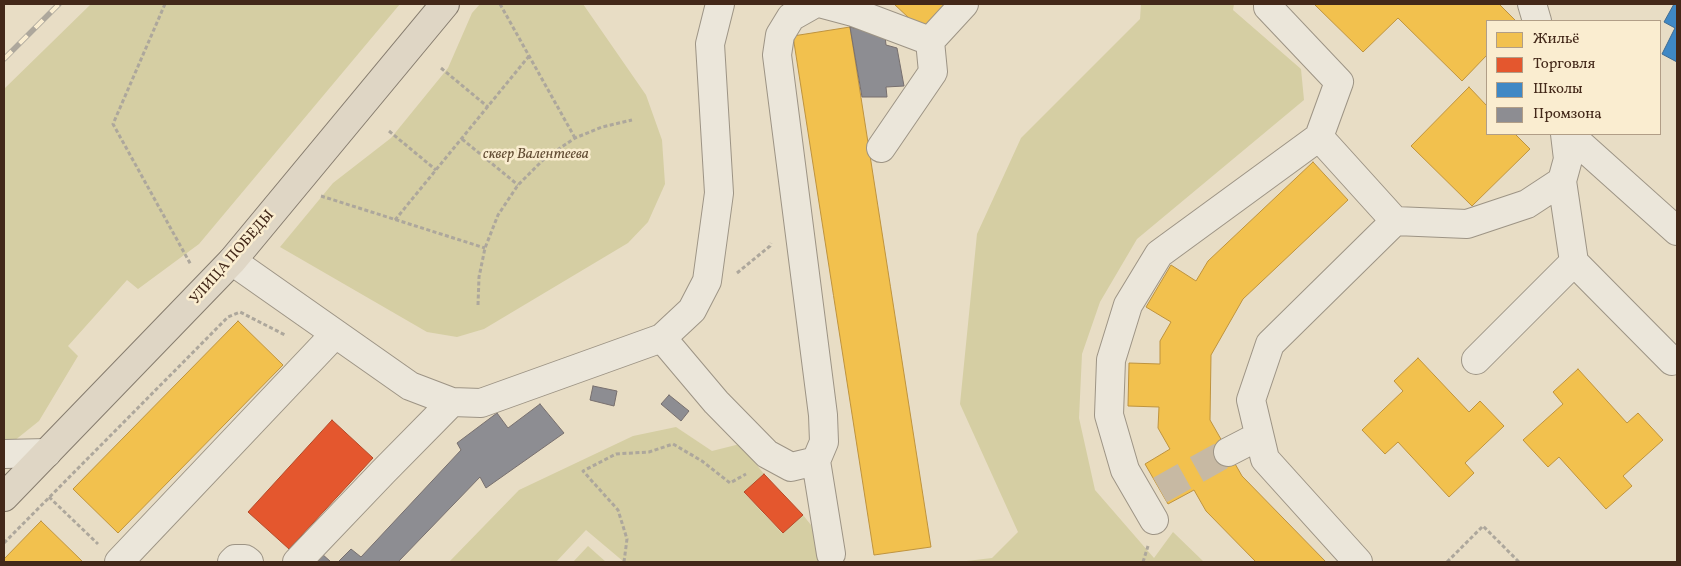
<!DOCTYPE html>
<html>
<head>
<meta charset="utf-8">
<style>
	body { margin:0 }
	#map { position:relative; width:1681px; height:566px; overflow:hidden; background:#e8ddc5; font-family:Vollkorn,serif }
	canvas { display:block }
	.frame { position:absolute; inset:0; border:5px solid #432819; pointer-events:none }
	.legend { position:absolute; left:1486px; top:20px; width:175px; height:115px; box-sizing:border-box; background:#faedd0; border:1px solid #b19e87; margin:0; padding:6px 9px; list-style:none; font-size:15px; color:#432819 }
	.legend li { display:flex; align-items:center; gap:10px; height:25px }
	.legend b { width:25px; border:1px solid #b19e87 }
</style>
</head>
<body>
<div id="map">
<canvas width="1681" height="566"></canvas>
<div class="frame"></div>
<ul class="legend">
<li><b style="height:14px;background:#f2c14e"></b>Жильё</li>
<li><b style="height:14px;background:#e4572e"></b>Торговля</li>
<li><b style="height:14px;background:#3f88c5"></b>Школы</li>
<li><b style="height:14px;background:#8d8d92"></b>Промзона</li>
</ul>
</div>
<script>
const g = document.querySelector('canvas').getContext('2d');
g.lineJoin = 'round';
function paint(path, color) {
  g.fillStyle = color;
  g.fill(path, 'evenodd');
}
function poly(rows) {
  const path = new Path2D();
  for (const r of rows) {
    path.moveTo(r[0], r[1]);
    for (let i = 2; i < r.length; i += 2) path.lineTo(r[i], r[i + 1]);
  }
  return path;
}
function trace(path, color, width, dash) {
  g.strokeStyle = color;
  g.lineWidth = width;
  g.lineCap = dash ? 'butt' : 'round';
  g.setLineDash(dash || []);
  g.stroke(path);
}
function drawText(font, color, halo, rows, align = 'center') {
  g.font = font + ' Vollkorn,serif';
  g.lineWidth = 5;
  g.setLineDash([]);
  g.textBaseline = 'middle';
  g.strokeStyle = halo;
  g.fillStyle = color;
  for (const [text, x, y, turn = 0] of rows) {
    g.save();
    g.translate(x, y);
    g.rotate((+turn || 0) * Math.PI / 180);
    g.textAlign = isNaN(turn) ? turn : align;
    if (halo) g.strokeText(text, 0, 0);
    g.fillText(text, 0, 0);
    g.restore();
  }
}
paint(poly([
	[91,4,400,4,199,244,138,289,127,280,68,346,78,356,39,421,14,441,4,440,4,89],
	[480,4,583,4,646,95,662,140,665,184,648,222,628,243,484,329,457,337,427,332,280,247,333,183,391,138,448,68,472,13],
	[1141,4,1234,4,1233,10,1301,69,1304,100,1137,239,1100,302,1082,354,1079,418,1095,490,1154,558,1173,532,1204,562,958,562,992,558,1018,532,960,404,977,234,1021,138,1140,19],
	[676,427,712,451,740,444,764,474,744,493,782,533,803,515,811,525,827,562,624,562,586,530,556,562,449,562,519,490,633,436],
	[588,546,606,562,573,562]
]), '#d5cea3');
const homes = poly([
	[894,4,952,4,925,33,894,4],
	[1314,4,1499,4,1516,21,1487,21,1487,55,1462,81,1398,18,1363,52,1314,4],
	[850,27,931,547,874,555,793,36,850,27],
	[1469,87,1487,106,1487,134,1515,134,1530,149,1472,206,1411,146,1469,87],
	[1313,162,1348,200,1243,299,1211,355,1210,420,1242,476,1326,562,1256,562,1206,511,1194,490,1168,504,1145,464,1170,449,1158,428,1159,407,1128,406,1129,363,1160,364,1160,341,1171,322,1146,307,1171,265,1196,281,1208,261,1313,162],
	[238,321,283,365,118,533,73,489,238,321],
	[1418,358,1469,412,1480,401,1504,426,1465,463,1474,473,1449,497,1398,442,1385,454,1362,430,1403,391,1394,381,1418,358],
	[1578,369,1627,423,1638,413,1663,440,1623,476,1632,486,1606,509,1559,457,1548,467,1523,440,1563,404,1553,392,1578,369],
	[41,521,83,562,4,562,4,559,41,521]
]);
paint(homes, '#f2c14e');
trace(homes, '#be933e', 1);
const shops = poly([
	[332,420,373,458,289,549,248,512,332,420],
	[764,474,803,515,783,533,744,492,764,474]
]);
paint(shops, '#e4572e');
trace(shops, '#b44928', 1);
const schools = poly([
	[1674,4,1677,4,1677,62,1662,54,1675,28,1664,22,1674,4]
]);
paint(schools, '#3f88c5');
trace(schools, '#406b91', 1);
const industry = poly([
	[850,27,885,36,886,45,897,48,904,86,886,87,887,97,862,97,850,27],
	[593,386,617,391,614,406,590,400,593,386],
	[669,395,689,411,681,421,661,404,669,395],
	[540,404,564,433,486,488,480,477,398,562,338,562,351,549,361,557,461,450,457,443,497,413,508,428,540,404],
	[321,553,331,562,311,562,321,553]
]);
paint(industry, '#8d8d92');
trace(industry, '#776f6e', 1);
trace(poly([
	[1160,490,1228,452]
]), '#c7b9a3', 28, [28, 14]);
const minor = poly([
	[823,4,853,12,930,41,933,72,881,148],
	[1268,4,1268,7,1339,82,1319,137,1395,221,1467,224,1527,204,1562,181,1568,159,1565,134],
	[1532,4,1537,21],
	[930,41,964,4],
	[1566,139,1581,145,1677,231],
	[232,261,410,386,452,402,481,403,662,338,692,310,707,281,719,193,710,44,720,4],
	[1574,262,1672,361],
	[662,338,716,402,767,454,791,467,816,461,824,442,823,415,777,55,780,35,791,17,814,4],
	[1476,360,1574,262,1562,181],
	[1228,452,1259,436],
	[4,454,47,453],
	[816,461,831,554],
	[1154,520,1125,470,1109,415,1111,360,1128,305,1159,254,1319,137],
	[119,562,335,334],
	[232,562,235,559,245,559,249,562],
	[297,562,383,472,452,402],
	[1358,562,1265,459,1251,400,1270,344,1395,221]
]);
const major = poly([
	[4,497,232,261,445,4]
]);
trace(minor, '#9d9485', 30);
trace(major, '#867c6e', 30);
trace(poly([
	[165,4,113,124,191,265],
	[500,4,575,138],
	[441,68,488,107],
	[389,131,436,170],
	[462,139,518,185],
	[321,196,485,248],
	[395,220,529,56],
	[737,273,770,246,771,243],
	[478,305,479,277,485,248,498,215,518,185,544,159,575,138,602,127,632,120],
	[49,497,98,544],
	[4,543,228,317,240,312,285,335],
	[624,562,627,539,618,510,583,471,616,454,649,452,673,444,702,461,730,483,746,474],
	[1143,562,1148,546],
	[1447,562,1483,526,1519,562]
]), '#ada79c', 3, [4, 2.5]);
trace(minor, '#ebe6da', 28);
trace(major, '#dfd6c5', 28);
const rail = poly([
	[4,59,59,4]
]);
trace(rail, '#ada79c', 5.5);
trace(rail, '#faedd0', 4, [11]);
drawText('italic 15px', '#644e35', '#faedd0', [
	["сквер Валентеева",536,155]
]);
drawText('15px', '#432819', '#faedd0', [
	["УЛИЦА ПОБЕДЫ",233,258,-49]
]);
</script>
</body>
</html>
